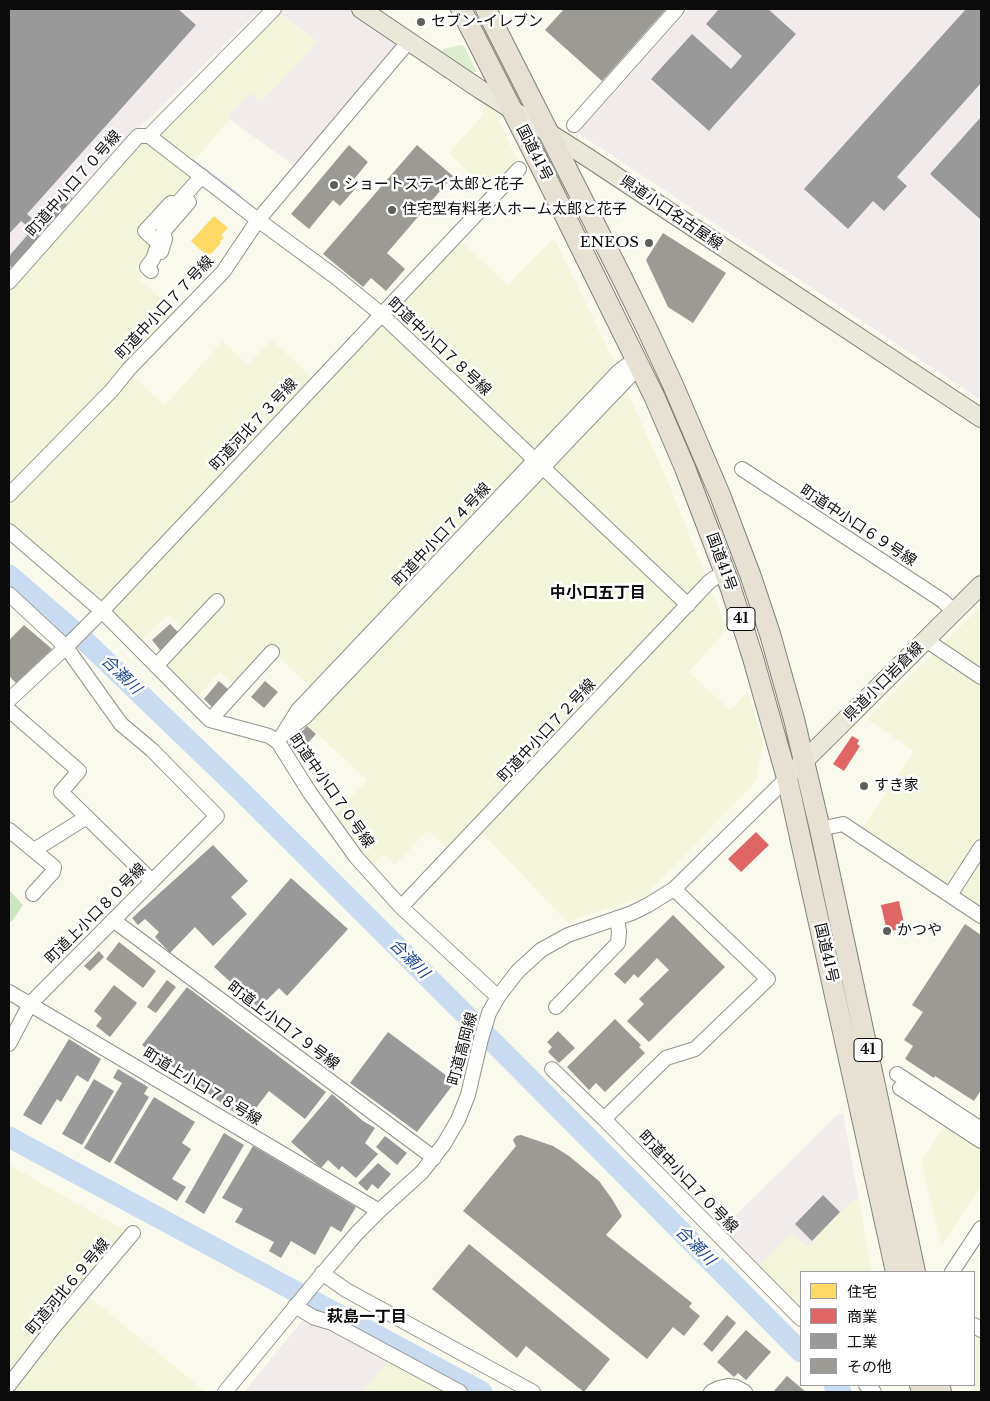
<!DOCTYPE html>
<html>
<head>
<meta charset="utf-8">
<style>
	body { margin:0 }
	#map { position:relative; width:990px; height:1401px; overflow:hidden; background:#faf9ee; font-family:"Libre Baskerville","Noto Sans JP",serif }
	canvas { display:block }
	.frame { position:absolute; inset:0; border:10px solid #0b0b0b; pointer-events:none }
	.legend { position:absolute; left:800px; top:1271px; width:175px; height:115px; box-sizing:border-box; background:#fff; border:1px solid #9d9d9d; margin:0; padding:6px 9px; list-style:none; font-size:15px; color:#0b0b0b }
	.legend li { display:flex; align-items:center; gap:10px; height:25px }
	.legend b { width:25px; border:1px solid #9d9d9d }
</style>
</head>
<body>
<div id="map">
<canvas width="990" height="1401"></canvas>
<div class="frame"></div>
<ul class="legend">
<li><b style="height:14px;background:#ffd966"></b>住宅</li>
<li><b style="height:14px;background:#e06666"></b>商業</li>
<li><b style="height:14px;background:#999"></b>工業</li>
<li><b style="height:14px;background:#9c9a94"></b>その他</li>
</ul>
</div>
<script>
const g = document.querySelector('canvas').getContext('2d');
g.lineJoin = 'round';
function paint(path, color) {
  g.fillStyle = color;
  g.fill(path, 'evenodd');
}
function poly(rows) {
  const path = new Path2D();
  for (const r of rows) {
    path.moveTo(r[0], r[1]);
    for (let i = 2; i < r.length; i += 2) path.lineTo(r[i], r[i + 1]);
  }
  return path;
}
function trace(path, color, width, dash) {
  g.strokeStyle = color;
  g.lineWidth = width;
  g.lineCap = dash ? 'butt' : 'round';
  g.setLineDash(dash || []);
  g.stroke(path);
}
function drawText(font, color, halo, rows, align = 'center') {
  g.font = font + ' "Libre Baskerville","Noto Sans JP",serif';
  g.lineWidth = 5;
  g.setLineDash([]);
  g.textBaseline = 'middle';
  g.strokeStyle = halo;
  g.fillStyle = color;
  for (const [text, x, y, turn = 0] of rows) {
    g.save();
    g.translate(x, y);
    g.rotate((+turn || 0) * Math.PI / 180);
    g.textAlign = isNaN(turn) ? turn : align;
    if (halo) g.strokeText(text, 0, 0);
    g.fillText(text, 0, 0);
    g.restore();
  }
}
paint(poly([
	[9,9,261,9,136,131,9,276],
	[274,9,349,9,398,41,398,48,297,168,227,117,250,92,261,101,317,42],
	[689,9,981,9,981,400,578,133],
	[843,1113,859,1200,852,1201,807,1247,756,1269,719,1232,837,1115],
	[302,1321,338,1335,388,1362,363,1392,244,1392]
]), '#f1ebeb');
paint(poly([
	[277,12,317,42,261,102,250,93,227,117,230,119,188,168,200,178,144,231,156,242,153,259,140,273,143,276,140,280,178,313,124,369,165,405,223,341,248,365,272,340,320,385,458,239,508,285,554,238,618,369,314,690,271,650,237,687,220,672,194,701,162,668,189,634,169,614,138,644,9,527,9,288,134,145],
	[484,99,491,104,518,161,517,164,491,193,449,153,483,115],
	[625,386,669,484,727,629,689,672,730,710,745,694,748,692,763,742,757,779,755,783,650,890,653,894,567,922,473,823,450,851,428,830,395,865,383,854,370,868,332,818,367,780,303,721],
	[981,606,981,909,861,830,914,751,867,719],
	[947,1121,981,1144,981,1186,942,1246,921,1162],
	[9,1165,135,1236,87,1295,206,1392,9,1392],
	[859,1200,872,1272,801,1272,801,1314,756,1269,792,1233,807,1247,852,1201],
	[974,1332,981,1337,981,1392,974,1392,973,1385,974,1385],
	[388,1362,445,1392,363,1392]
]), '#f3f5db');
paint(poly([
	[461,45,464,46,476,71,476,72,470,72,442,52,443,49]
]), '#ddeecf');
paint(poly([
	[9,890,23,905,12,921,9,922]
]), '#cce5be');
paint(poly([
	[214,216,228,228,221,235,224,238,220,241,221,243,211,254,210,253,207,256,191,241]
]), '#ffd966');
paint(poly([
	[852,736,859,740,857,744,860,746,844,771,833,764],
	[756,832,769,845,741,872,728,859],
	[899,901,905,928,887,932,881,905]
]), '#e06666');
paint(poly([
	[9,9,178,9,196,25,27,214,42,228,37,234,43,239,15,270,9,265,9,256,32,230,21,221,9,234],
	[719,9,768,9,796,34,709,131,651,79,692,34,731,69,742,56,706,24],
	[966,9,981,9,981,83,897,177,907,186,884,211,873,201,848,229,804,189],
	[981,117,981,220,930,174],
	[66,193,76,202,48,232,38,223],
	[213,845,248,881,231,897,247,914,213,946,195,927,170,953,155,937,159,932,145,919,138,925,132,918],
	[291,878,348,929,287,996,279,988,259,1008,214,967],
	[187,987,326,1092,305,1119,269,1091,246,1121,142,1045],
	[388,1032,455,1082,417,1132,350,1083],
	[69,1039,101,1059,88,1082,77,1075,61,1102,57,1099,41,1125,23,1115],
	[118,1069,148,1087,144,1094,149,1097,110,1163,84,1148,122,1083,113,1078],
	[94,1079,114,1091,82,1145,62,1134],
	[332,1094,363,1121,375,1128,365,1143,378,1154,356,1178,342,1166,339,1170,328,1160,321,1168,291,1142],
	[154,1097,195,1122,182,1143,191,1149,172,1179,186,1187,177,1201,114,1163],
	[224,1133,244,1145,204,1214,185,1202],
	[385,1136,407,1153,397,1165,376,1147],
	[253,1146,356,1207,341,1232,331,1226,315,1255,291,1241,281,1258,269,1251,274,1242,235,1222,243,1209,222,1198],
	[378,1163,391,1174,378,1189,372,1184,367,1191,358,1183],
	[823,1195,840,1212,812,1241,795,1224]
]), '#999');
trace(poly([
	[191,160,239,196]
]), '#c8dbf0', 4);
trace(poly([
	[9,575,82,638,241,791,514,1063,801,1352],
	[9,1137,482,1392],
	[834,1385,841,1392]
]), '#c8dbf0', 21);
paint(poly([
	[564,9,666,9,602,81,545,30],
	[349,145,368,162,351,183,356,188,340,206,333,200,309,229,291,214],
	[417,145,453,176,387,253,405,269,386,291,371,278,363,287,323,254],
	[663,233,726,273,693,323,668,307,646,260],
	[170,624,180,634,161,651,152,640],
	[24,625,52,649,16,683,9,676,9,640],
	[219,681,230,691,214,709,204,699],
	[265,681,278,692,264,708,251,697],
	[307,726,316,734,298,754,289,745],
	[673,915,725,967,649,1042,627,1021,644,1004,639,999,669,970,657,958,638,978,634,974,625,984,614,974],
	[965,924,981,935,981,1090,974,1101,935,1076,934,1078,905,1059,913,1046,904,1040,923,1012,912,1005],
	[119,942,156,971,143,988,106,959],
	[99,951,104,957,90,971,84,966],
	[167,980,176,987,156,1013,147,1007],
	[114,985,137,1003,110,1037,96,1026,102,1018,94,1011],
	[615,1019,641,1045,639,1047,645,1053,605,1092,596,1083,589,1090,567,1067],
	[558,1031,575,1048,559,1063,548,1052,552,1047,547,1042],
	[521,1135,553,1146,569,1156,599,1181,612,1199,622,1216,606,1235,692,1303,689,1307,700,1316,684,1336,673,1327,647,1359,463,1211,516,1146,513,1140,516,1136],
	[469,1244,610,1359,584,1392,526,1346,517,1358,432,1289],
	[727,1315,736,1323,712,1352,703,1344],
	[746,1330,771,1352,746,1380,738,1373,734,1377,717,1362],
	[787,1376,806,1392,773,1392]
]), '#9c9a94');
const minor = poly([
	[574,125,677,9],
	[149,136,258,220,337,278,381,314,688,605],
	[161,252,165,239,163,232,189,202],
	[151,271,147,267,153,259,158,245,157,242,145,231,171,203,175,206,202,176],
	[9,282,138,136,149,136,274,9],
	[742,469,943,601,954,612],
	[9,495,112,390,129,369,223,272,258,220,409,41],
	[9,531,102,611,210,720,269,736,278,742,310,793,356,857,401,907,498,997],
	[9,594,66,647,121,724,152,750,217,816,30,1004,9,1044],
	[926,640,981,677],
	[156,666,217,601],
	[9,700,66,647,102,611,519,169],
	[9,710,79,771,61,792,152,881],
	[210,720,272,652],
	[290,728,305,717,631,375],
	[278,742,298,710,618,372,627,365],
	[820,829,843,824,981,916],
	[9,830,54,867,53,872,33,894],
	[34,850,87,817],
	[950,895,981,847],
	[401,907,709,582,716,577],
	[113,920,434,1158],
	[9,992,379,1211],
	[556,1007,618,943,619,932,617,918],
	[552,1069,604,1119,801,1319],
	[897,1074,981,1129],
	[900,1088,981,1141],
	[604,1119,666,1058,695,1049,768,979,674,889],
	[952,1272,981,1228],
	[322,1273,346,1290,533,1392],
	[295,1306,313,1317,332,1323,460,1392],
	[974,1325,981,1330],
	[9,1385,53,1328,133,1233],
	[866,1385,874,1392],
	[225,1392,318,1279,357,1233,379,1211,422,1172,444,1144,458,1120,468,1095,481,1039,489,1013,498,997,517,972,541,950,568,935,632,913,648,905,674,889,787,778],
	[711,1392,719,1388,728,1386,736,1387,745,1392]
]);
const major = poly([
	[361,9,481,90,587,157,981,418],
	[796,769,981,585]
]);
const highway = poly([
	[461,9,545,175,655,398,685,468,730,586,753,658,787,778,896,1272],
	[486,9,622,278,648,331,673,385,720,495,751,577,770,634,794,719,820,829,915,1272],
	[920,1385,922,1392],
	[939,1385,941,1392]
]);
trace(minor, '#93928d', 16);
trace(major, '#807f7a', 20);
trace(highway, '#807f7a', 22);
trace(minor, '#fefefc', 14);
trace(major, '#eae9d9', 18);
trace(highway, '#e7e1d4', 20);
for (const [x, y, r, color] of [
	[421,22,5,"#5f5e5a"],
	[334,185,5,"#5f5e5a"],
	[392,210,5,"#5f5e5a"],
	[649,243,5,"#5f5e5a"],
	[864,786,5,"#5f5e5a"],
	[887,931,5,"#5f5e5a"]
]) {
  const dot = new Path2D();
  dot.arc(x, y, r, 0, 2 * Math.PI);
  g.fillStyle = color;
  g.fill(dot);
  trace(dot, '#fff', 2);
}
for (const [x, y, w] of [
	[741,619,28],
	[868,1050,28]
]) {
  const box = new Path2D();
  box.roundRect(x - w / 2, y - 11.5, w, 23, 4);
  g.fillStyle = '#fff';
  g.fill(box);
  trace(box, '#0b0b0b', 1);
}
drawText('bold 14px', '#0b0b0b', null, [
	["41",741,619],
	["41",868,1050]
]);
drawText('15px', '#0b0b0b', '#fff', [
	["セブン-イレブン",431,22],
	["ショートステイ太郎と花子",344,185],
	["住宅型有料老人ホーム太郎と花子",402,210],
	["ENEOS",639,243,"right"],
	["すき家",874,786],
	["かつや",897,931]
], 'left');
drawText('15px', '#0b0b0b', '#fff', [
	["国道41号",534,153,63],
	["町道中小口７０号線",74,184,-49],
	["県道小口名古屋線",671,213,34],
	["町道中小口７７号線",165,308,-47],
	["町道中小口７８号線",439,347,43],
	["町道河北７３号線",254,425,-47],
	["町道中小口６９号線",858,526,33],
	["町道中小口７４号線",442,535,-47],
	["国道41号",721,562,70],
	["県道小口岩倉線",884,682,-45],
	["町道中小口７２号線",547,731,-47],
	["町道中小口７０号線",331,791,55],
	["町道上小口８０号線",96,914,-45],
	["国道41号",826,953,77],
	["町道上小口７９号線",283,1026,37],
	["町道高岡線",463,1049,-75],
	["町道上小口７８号線",202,1087,31],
	["町道中小口７０号線",688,1182,46],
	["町道河北６９号線",68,1287,-50]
]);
drawText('bold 16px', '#0b0b0b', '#fff', [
	["中小口五丁目",598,593],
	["萩島一丁目",367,1317]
]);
drawText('italic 16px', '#1e4992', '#fff', [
	["合瀬川",121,675,44],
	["合瀬川",409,959,45],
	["合瀬川",695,1246,45]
]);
</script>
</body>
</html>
